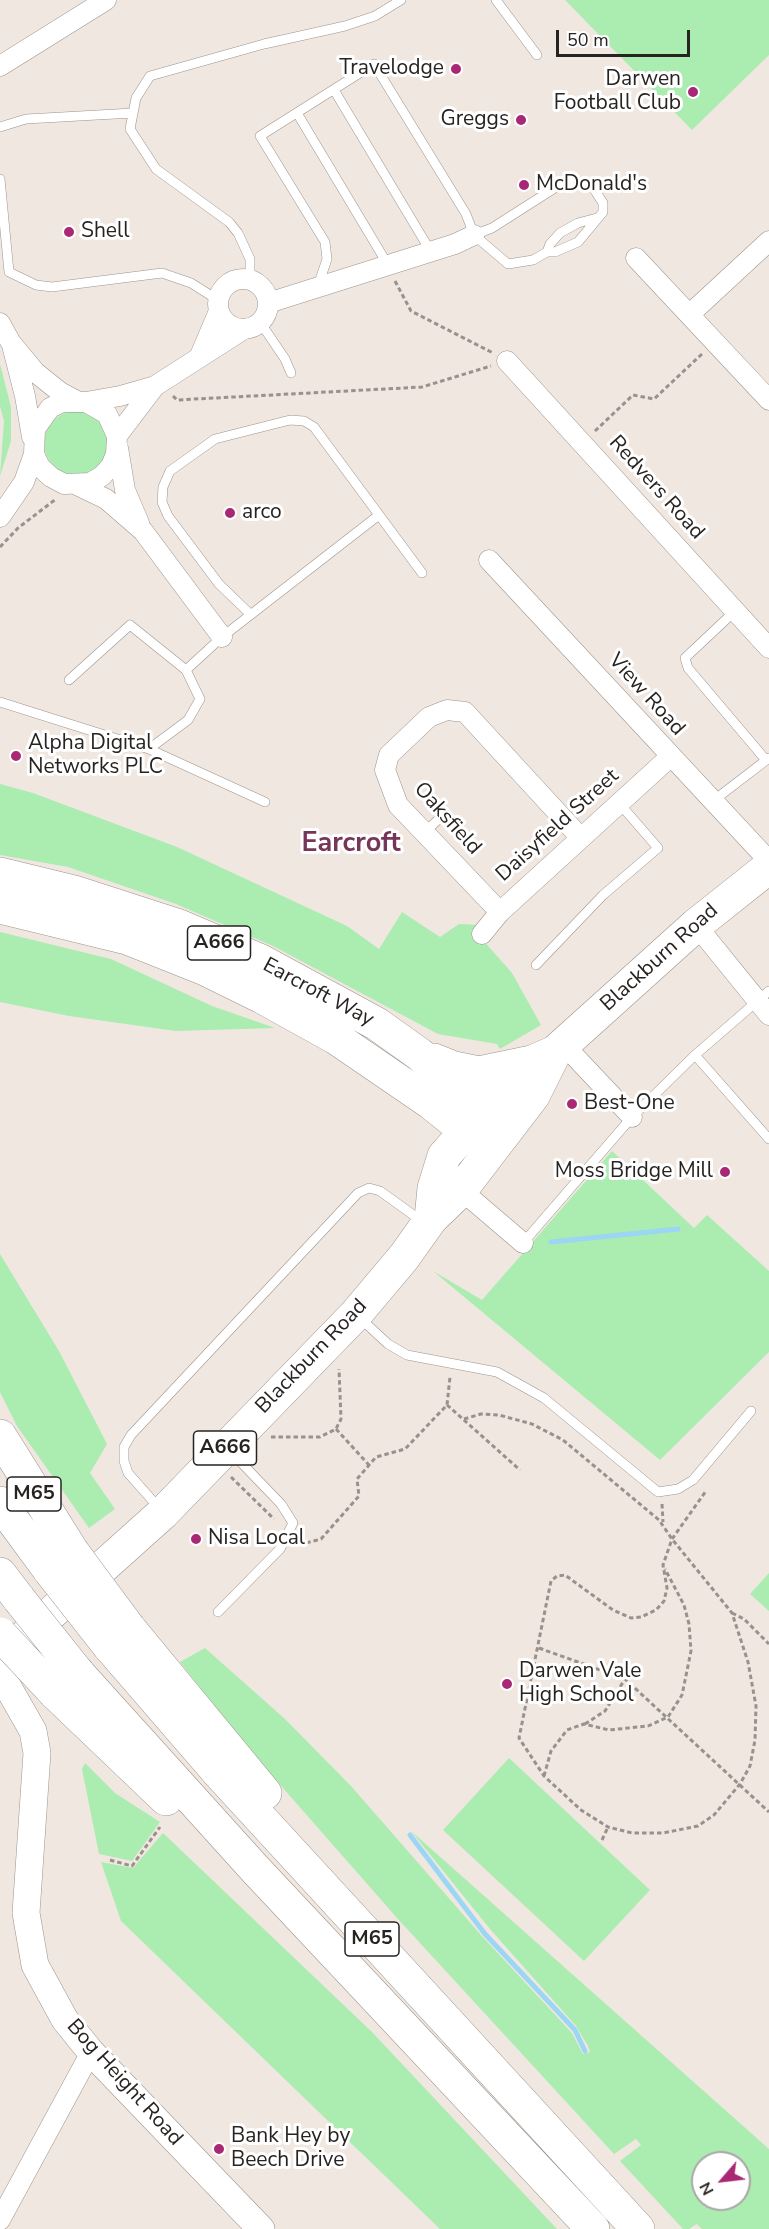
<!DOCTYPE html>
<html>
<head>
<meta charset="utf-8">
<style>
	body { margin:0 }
	#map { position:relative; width:769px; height:2229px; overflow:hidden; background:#f1e7e1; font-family:"Nunito Sans",sans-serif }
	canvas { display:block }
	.north { position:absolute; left:691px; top:2151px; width:60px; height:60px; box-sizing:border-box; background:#fff; border:2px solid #a9a7a6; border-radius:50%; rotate:242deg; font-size:16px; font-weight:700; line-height:24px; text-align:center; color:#272321 }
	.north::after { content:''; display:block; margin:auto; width:21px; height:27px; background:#a92875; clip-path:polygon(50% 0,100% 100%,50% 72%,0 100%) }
	.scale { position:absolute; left:556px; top:30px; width:134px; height:27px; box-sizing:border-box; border:3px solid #272321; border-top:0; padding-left:8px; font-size:18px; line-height:21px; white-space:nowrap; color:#272321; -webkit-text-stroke:4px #fff; paint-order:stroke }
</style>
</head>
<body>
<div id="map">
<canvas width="769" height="2229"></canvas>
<div class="north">N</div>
<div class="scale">50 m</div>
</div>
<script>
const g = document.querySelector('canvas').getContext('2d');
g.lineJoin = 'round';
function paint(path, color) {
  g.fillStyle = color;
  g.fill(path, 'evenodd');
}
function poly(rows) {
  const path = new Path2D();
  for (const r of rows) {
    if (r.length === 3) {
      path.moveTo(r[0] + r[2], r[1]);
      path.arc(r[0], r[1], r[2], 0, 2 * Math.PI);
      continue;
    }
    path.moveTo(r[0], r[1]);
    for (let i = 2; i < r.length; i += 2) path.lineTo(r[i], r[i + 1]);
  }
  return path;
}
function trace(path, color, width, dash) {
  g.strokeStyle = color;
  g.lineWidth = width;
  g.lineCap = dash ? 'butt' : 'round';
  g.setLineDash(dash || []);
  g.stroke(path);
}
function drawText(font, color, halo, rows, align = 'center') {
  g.font = font + ' "Nunito Sans",sans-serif';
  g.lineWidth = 6;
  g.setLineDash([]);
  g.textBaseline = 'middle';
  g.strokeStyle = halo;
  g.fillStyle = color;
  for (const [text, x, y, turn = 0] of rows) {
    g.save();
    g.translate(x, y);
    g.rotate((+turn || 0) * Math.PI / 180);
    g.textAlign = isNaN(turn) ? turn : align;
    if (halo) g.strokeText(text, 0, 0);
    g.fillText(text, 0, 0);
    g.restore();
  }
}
paint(poly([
	[565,0,769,0,769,55,692,130],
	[0,364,11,407,11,441,0,476,4,421,0,406],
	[76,443,32],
	[0,784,33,793,177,847,347,926,379,949,402,912,440,937,459,924,479,925,482,939,512,973,541,1025,500,1049,497,1044,438,1034,273,946,176,904,68,867,0,855],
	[0,932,111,959,212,1006,275,1028,176,1031,69,1016,0,1002],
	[612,1151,694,1228,707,1215,769,1271,769,1352,660,1460,433,1271,482,1300],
	[0,1254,59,1351,107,1444,90,1473,115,1509,89,1528,17,1426,0,1392],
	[769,1573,769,1611,750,1594],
	[205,1648,285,1719,351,1786,481,1935,572,2033,583,2054,590,2052,588,2046,576,2026,490,1929,411,1831,769,2149,769,2229,702,2229,697,2224,689,2229,683,2229,620,2161,641,2145,636,2139,614,2154,397,1918,240,1739,180,1662],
	[703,2163,739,2163,739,2199,703,2199],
	[509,1758,650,1890,584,1961,443,1830],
	[85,1763,115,1793,160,1822,132,1861,99,1854,82,1769],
	[163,1833,372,2032,557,2229,440,2229,121,1921,101,1862,133,1868]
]), '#abecb0');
trace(poly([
	[551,1242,678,1229],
	[410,1835,485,1934,575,2030,585,2051]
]), '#9bd6f5', 5);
const lane = poly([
	[496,0,537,55],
	[334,90,431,252],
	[297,113,388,265],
	[0,127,26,119,133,113],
	[0,179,9,272,36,285,52,287,162,273,191,283,218,300],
	[577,181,592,186,603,203,603,212,578,242,555,252,547,252,533,260,508,264,474,235,492,228,561,184,577,181],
	[547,252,550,244,560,233,578,223,597,218],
	[250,280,250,259,238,233,229,222,156,169,130,129,136,98,150,76,264,44,345,26,375,16,401,0],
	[318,286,327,259,325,242,260,136,374,64,466,214,474,235],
	[260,322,285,359,291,373],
	[735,611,685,658,688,668,765,759],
	[250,614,219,584,168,516,162,502,163,487,170,471,215,439,290,420,304,421,314,427,422,573],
	[69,680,130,625,186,670,222,637,379,515],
	[0,702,149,749,188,720,200,699,186,670],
	[149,749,265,802],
	[713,801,769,758],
	[424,833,442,816],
	[536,965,603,895,658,848,619,803],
	[695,1055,769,1139],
	[523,1243,632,1117,695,1055,769,991],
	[360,1318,388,1344,407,1355,497,1372,544,1398,658,1492,678,1489,693,1480,751,1411],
	[160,1509,128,1473,124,1461,124,1447,131,1435,358,1193,369,1188,380,1191,423,1222],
	[218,1612,280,1549,293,1523,281,1504,230,1451]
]);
const street = poly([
	[0,66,106,0],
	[636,258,769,400],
	[243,304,25],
	[268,303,455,244,474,235],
	[690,314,769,241],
	[0,323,11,343,35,372,60,392,75,400],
	[13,349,25,396,32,437],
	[199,358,219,311],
	[507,361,769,648],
	[86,402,120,396,155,386,244,329],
	[117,436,155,386],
	[118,448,125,490,139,523],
	[77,485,106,499,143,531,222,637],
	[0,517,24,482,34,454,35,429,50,408,62,402,86,402,107,414,117,436,116,454,111,466,102,476,90,483,64,484,51,477,40,467,34,454],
	[489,560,769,861],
	[500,912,398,805,385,770,389,755,429,717,447,710,465,712,580,837],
	[696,925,769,1015],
	[482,934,500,912,670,757],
	[564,1045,632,1117],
	[461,1190,523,1243],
	[0,2220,91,2052]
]);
const secondary = poly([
	[0,1673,33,1731,37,1753,26,1913,35,1965,65,2020,91,2052,261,2229]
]);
const highway = poly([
	[0,874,74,892,179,926,261,961,377,1024,419,1054,506,1129],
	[0,907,127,938,205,969,262,997,336,1038,431,1103,490,1150],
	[434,1060,454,1068,479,1073,532,1062],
	[431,1219,434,1188,444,1156,497,1096,532,1062,555,1052,696,925,769,867],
	[0,1436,72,1551],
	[0,1503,50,1571],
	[0,1574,19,1599],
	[129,1628,265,1793],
	[109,1646,217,1771,638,2229],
	[0,1659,163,1513,356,1314,404,1257,431,1219,461,1190,533,1096,555,1052],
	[78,1673,255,1869,593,2229],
	[55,1693,166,1799]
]);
trace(lane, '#9c938c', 10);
trace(street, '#9c938c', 21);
trace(secondary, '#9c938c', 28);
trace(highway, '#9c938c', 34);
trace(poly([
	[395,281,411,311,493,353],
	[173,396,177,400,422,387,491,366],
	[595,431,633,395,654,399,703,353],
	[0,547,18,528,56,499],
	[447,1405,520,1470],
	[464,1419,481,1414,499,1415,532,1424,563,1440,659,1520,672,1539,732,1613,748,1662,756,1706,755,1740,750,1766,740,1784,714,1815,698,1826,663,1833,632,1833,608,1827,581,1810,544,1776,519,1738,551,1581,557,1576,565,1575,613,1610,631,1618,641,1617,656,1610,664,1601,667,1588,663,1565,672,1539,706,1491],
	[336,1429,369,1465],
	[271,1437,320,1437,336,1429,341,1419,339,1369],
	[231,1477,274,1519],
	[662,1504,663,1522],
	[300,1539,306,1543,321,1539,359,1496,357,1479,376,1457,405,1449,447,1405,450,1377],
	[732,1613,744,1619,769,1644],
	[539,1648,625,1679,769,1812],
	[585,1724,605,1711,625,1679],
	[544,1776,551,1751,567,1730,584,1724,609,1730,648,1726,668,1717,682,1695,691,1651,689,1624,684,1605,665,1569],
	[602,1840,608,1827],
	[110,1860,132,1866,160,1827]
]), '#98918d', 3, [4.5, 3]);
trace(lane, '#fff', 9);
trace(street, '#fff', 20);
trace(secondary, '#fff', 27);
trace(highway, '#fff', 33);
const highwayBridge = poly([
	[72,1551,129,1628],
	[50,1571,109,1646],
	[19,1599,78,1673],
	[0,1634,55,1693]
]);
trace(highwayBridge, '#9c938c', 34, []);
trace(highwayBridge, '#fff', 33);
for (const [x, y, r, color] of [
	[456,69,6,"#a92875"],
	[693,92,6,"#a92875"],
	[521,120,6,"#a92875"],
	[524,185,6,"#a92875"],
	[69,232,6,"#a92875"],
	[230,513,6,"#a92875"],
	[16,756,6,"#a92875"],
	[572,1104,6,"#a92875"],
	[725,1172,6,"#a92875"],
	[196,1539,6,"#a92875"],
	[507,1684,6,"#a92875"],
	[219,2149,6,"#a92875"]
]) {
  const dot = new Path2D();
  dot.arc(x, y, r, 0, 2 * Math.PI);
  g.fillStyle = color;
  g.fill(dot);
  trace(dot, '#fff', 2);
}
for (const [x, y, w] of [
	[219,943,63],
	[225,1448,63],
	[34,1494,54],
	[372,1939,54]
]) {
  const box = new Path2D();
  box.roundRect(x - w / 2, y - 17, w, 34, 4.5);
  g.fillStyle = '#fff';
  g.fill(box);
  trace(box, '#272321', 1.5);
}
drawText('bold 20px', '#272321', null, [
	["A666",219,943],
	["A666",225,1448],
	["M65",34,1494],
	["M65",372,1939]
]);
drawText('21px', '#272321', '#fff', [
	["Travelodge",444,69,"right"],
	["Darwen",681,80,"right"],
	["Football Club",681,104,"right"],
	["Greggs",509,120,"right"],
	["McDonald's",536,185],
	["Shell",81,232],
	["arco",242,513],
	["Alpha Digital",28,744],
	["Networks PLC",28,768],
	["Best-One",584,1104],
	["Moss Bridge Mill",713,1172,"right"],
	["Nisa Local",208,1539],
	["Darwen Vale",519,1672],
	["High School",519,1696],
	["Bank Hey by",231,2137],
	["Beech Drive",231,2161]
], 'left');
drawText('21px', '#272321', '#fff', [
	["Redvers Road",656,488,48],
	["View Road",646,695,48],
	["Oaksfield",447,819,48],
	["Daisyfield Street",558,826,-42],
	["Blackburn Road",660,958,-42],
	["Earcroft Way",318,993,28],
	["Blackburn Road",312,1357,-46],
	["Bog Height Road",124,2083,48]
]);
drawText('bold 27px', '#763659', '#fff', [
	["Earcroft",351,844]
]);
</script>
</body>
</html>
